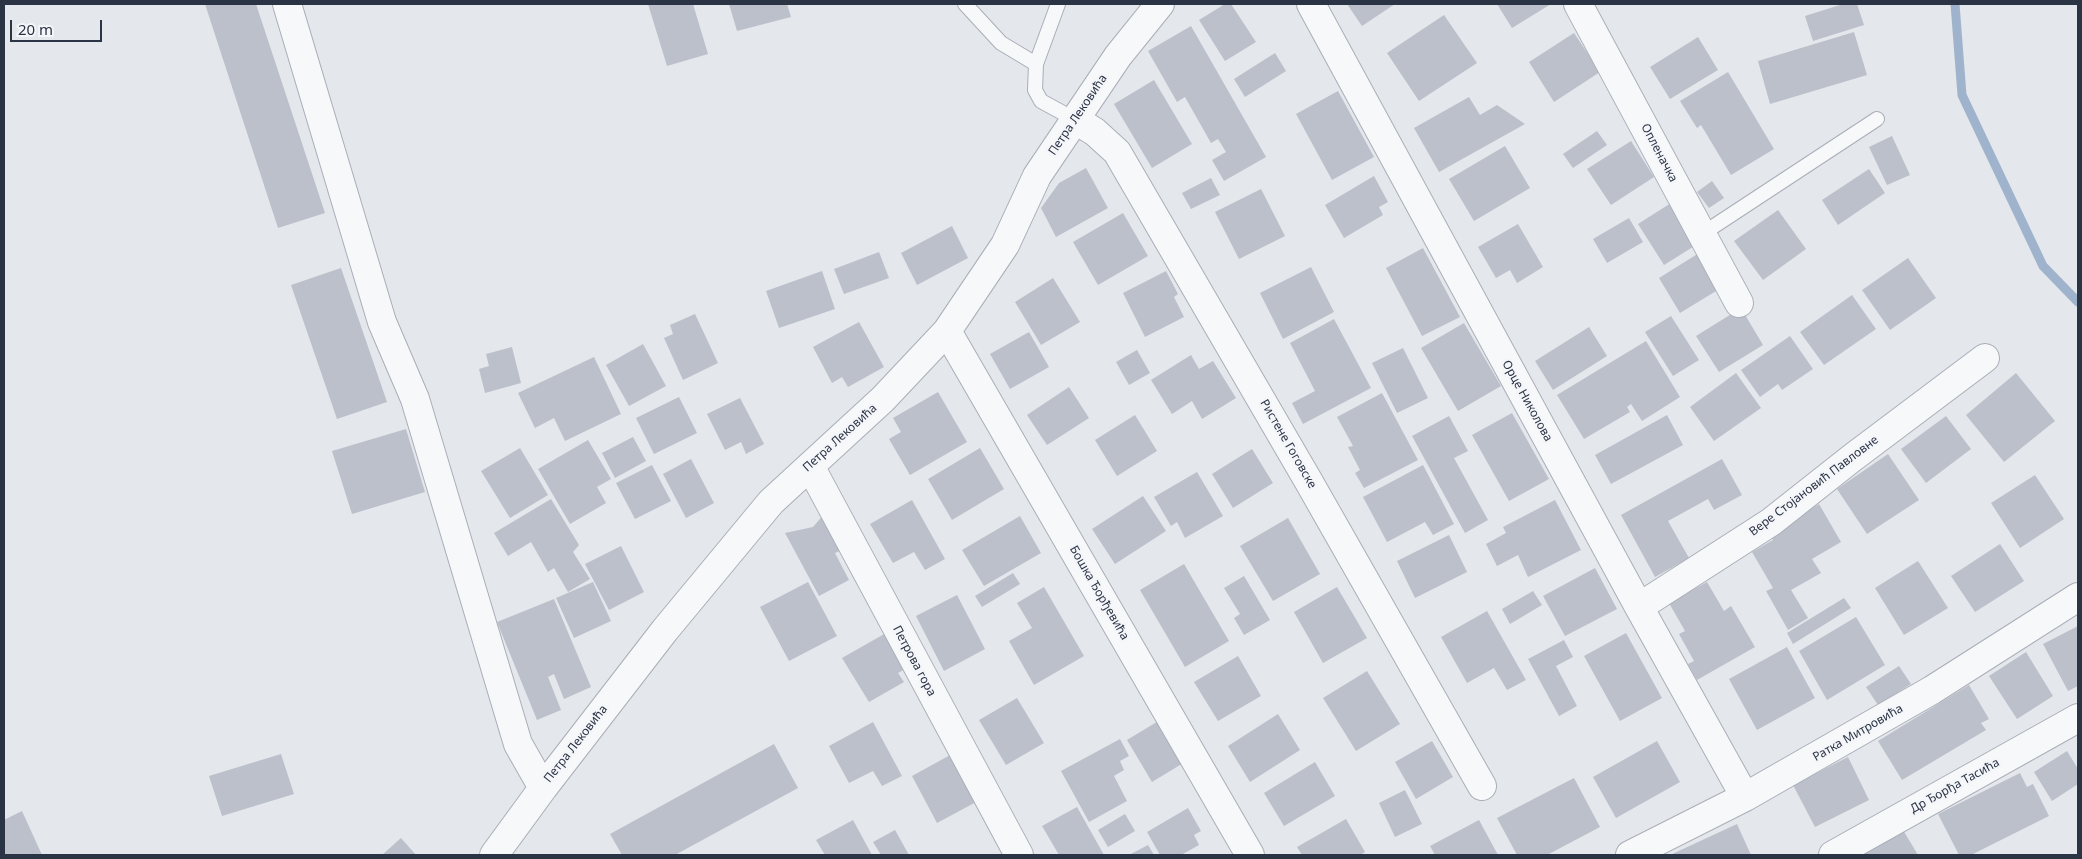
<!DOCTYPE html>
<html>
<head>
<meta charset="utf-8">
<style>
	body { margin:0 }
	#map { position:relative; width:2082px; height:859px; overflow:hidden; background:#e4e7ec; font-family:"Noto Sans",sans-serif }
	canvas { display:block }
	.frame { position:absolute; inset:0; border:5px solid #2b3445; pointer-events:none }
	.scale { position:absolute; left:10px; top:20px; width:92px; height:22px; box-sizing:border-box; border:2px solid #2b3445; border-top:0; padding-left:6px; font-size:15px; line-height:18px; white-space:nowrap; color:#2b3445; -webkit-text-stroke:4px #f4f6f9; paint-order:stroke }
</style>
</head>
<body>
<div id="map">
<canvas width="2082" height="859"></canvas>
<div class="frame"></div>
<div class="scale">20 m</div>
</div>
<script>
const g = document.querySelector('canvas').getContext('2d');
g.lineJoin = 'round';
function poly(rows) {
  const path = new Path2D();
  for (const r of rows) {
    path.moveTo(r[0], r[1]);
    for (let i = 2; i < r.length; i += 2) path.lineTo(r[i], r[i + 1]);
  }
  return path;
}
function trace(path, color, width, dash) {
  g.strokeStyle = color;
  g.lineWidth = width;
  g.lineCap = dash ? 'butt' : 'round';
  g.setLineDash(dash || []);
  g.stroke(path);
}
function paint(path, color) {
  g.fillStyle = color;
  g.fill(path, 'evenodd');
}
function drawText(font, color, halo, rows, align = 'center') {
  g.font = font + ' "Noto Sans",sans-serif';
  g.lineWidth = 5;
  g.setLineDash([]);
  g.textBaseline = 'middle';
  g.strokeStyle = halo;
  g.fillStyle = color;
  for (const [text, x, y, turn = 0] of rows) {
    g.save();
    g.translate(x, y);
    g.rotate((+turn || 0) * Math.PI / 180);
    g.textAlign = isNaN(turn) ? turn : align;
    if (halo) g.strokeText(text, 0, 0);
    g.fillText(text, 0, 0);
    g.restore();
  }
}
trace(poly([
	[1955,4,1962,95,2043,266,2078,302]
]), '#9fb4cc', 9);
paint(poly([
	[205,4,256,4,325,213,278,228],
	[648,4,693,4,708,54,667,66],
	[729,4,787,4,791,17,737,31],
	[1225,4,1231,4,1256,42,1225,61,1199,20],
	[1347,4,1395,4,1362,26],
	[1497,4,1551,4,1512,28],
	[1843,4,1857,4,1864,25,1813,41,1805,16],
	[1444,15,1477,63,1419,101,1387,53],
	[1191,26,1266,157,1224,181,1212,160,1226,152,1218,139,1211,143,1185,97,1177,102,1148,51],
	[1854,32,1867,75,1770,104,1758,61],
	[1574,33,1600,72,1554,102,1529,62],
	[1698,37,1718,70,1670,99,1650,67],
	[1275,53,1286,71,1245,97,1234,79],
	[1728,72,1774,149,1731,175,1701,125,1697,128,1680,101],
	[1154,80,1192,144,1152,168,1114,104],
	[1338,91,1374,157,1332,180,1296,114],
	[1469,97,1480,115,1497,105,1525,124,1439,172,1414,128],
	[1597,131,1607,145,1573,168,1563,154],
	[1892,136,1910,175,1887,185,1869,147],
	[1631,141,1654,177,1611,205,1587,169],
	[1505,146,1530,188,1474,221,1449,179],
	[1086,168,1108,208,1056,237,1041,208,1059,183],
	[1869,169,1885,193,1838,225,1822,200],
	[1374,176,1388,202,1379,207,1383,215,1344,238,1325,205],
	[1211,178,1220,195,1191,209,1182,193],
	[1712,181,1724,198,1709,208,1697,192],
	[1261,189,1285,236,1239,259,1215,212],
	[1671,203,1696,245,1664,265,1638,224],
	[1778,210,1806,249,1763,280,1734,241],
	[1123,213,1148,256,1098,285,1073,242],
	[1629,218,1643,242,1607,263,1593,239],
	[1518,224,1543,267,1517,283,1510,270,1496,278,1478,247],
	[952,226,968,258,917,285,901,253],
	[1423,248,1460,317,1422,336,1386,268],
	[879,252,889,278,844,294,834,269],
	[1699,253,1721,288,1680,313,1659,278],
	[1908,258,1936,298,1890,330,1862,290],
	[1311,267,1334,312,1283,339,1260,293],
	[341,268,387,402,337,419,291,285],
	[822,271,835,309,779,328,766,291],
	[1166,271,1178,294,1174,297,1184,317,1145,337,1123,293],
	[1053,278,1080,322,1041,345,1015,302],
	[1852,295,1876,329,1824,365,1800,332],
	[1741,308,1763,345,1719,372,1696,336],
	[695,314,718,363,683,380,664,338,673,334,670,325],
	[1671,316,1699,360,1673,376,1645,332],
	[1334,319,1371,388,1303,424,1292,403,1315,391,1290,343],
	[859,322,884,367,848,387,842,377,832,383,813,347],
	[1464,323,1501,386,1458,411,1421,348],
	[1589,327,1607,356,1553,390,1535,361],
	[1029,332,1049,367,1010,389,990,354],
	[1790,336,1813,369,1782,390,1778,384,1760,397,1741,370],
	[1646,341,1680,397,1642,421,1631,404,1627,407,1630,412,1584,439,1557,395],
	[643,344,666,386,629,406,606,365],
	[512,347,521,383,485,393,479,369,489,366,486,354],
	[1403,348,1428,398,1397,413,1372,363],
	[1137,350,1150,373,1129,385,1116,362],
	[1191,355,1199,369,1213,361,1236,398,1202,419,1192,401,1172,414,1151,380],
	[594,357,621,414,565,441,554,418,535,428,518,393],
	[1736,373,1761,408,1714,441,1690,407],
	[2016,373,2055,421,2004,462,1966,415],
	[1069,387,1089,418,1047,445,1027,415],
	[938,392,967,442,910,475,889,439,901,432,893,418],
	[1382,393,1418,460,1364,488,1355,473,1360,470,1348,447,1353,446,1337,417],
	[679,397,697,433,654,454,636,418],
	[740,398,764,444,746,454,741,442,725,450,707,414],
	[1512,413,1549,479,1509,501,1472,435],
	[1135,415,1157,451,1117,476,1095,440],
	[1667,415,1683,445,1611,484,1595,455],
	[1449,416,1468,451,1454,458,1488,520,1465,533,1412,436],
	[1946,416,1971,449,1926,483,1901,449],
	[406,429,425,492,352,514,332,451],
	[633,437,646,461,615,478,602,453],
	[588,440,611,479,597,487,606,503,570,524,538,469],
	[520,448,548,495,510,518,481,471],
	[980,448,1004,489,952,520,928,479],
	[1252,449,1273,483,1233,508,1212,474],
	[1888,454,1919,500,1867,534,1837,489],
	[691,459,714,503,686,518,663,474],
	[1722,459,1742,495,1714,510,1708,499,1668,521,1689,558,1655,577,1621,515],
	[652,465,671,501,635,519,616,483],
	[1423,465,1454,524,1433,535,1425,522,1387,542,1363,497],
	[1197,472,1223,516,1185,538,1177,522,1171,526,1154,497],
	[2035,475,2064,519,2020,548,1991,503],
	[1143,496,1166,531,1115,564,1092,529],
	[551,499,579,545,573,552,590,579,568,592,554,568,548,572,531,542,508,556,494,533],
	[912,500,945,559,925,570,914,552,893,563,870,524],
	[1555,500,1581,550,1528,577,1518,555,1497,566,1486,544,1506,533,1503,527],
	[1819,504,1841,542,1812,559,1821,573,1791,590,1808,618,1788,630,1766,591,1773,588,1752,552,1773,540,1769,533],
	[825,513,844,549,835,553,849,580,819,596,785,533,813,527],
	[1020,516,1041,553,984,586,962,550],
	[1288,518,1320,574,1273,601,1240,546],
	[1449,535,1467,572,1415,598,1397,561],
	[2000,544,2024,581,1975,612,1951,576],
	[621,546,644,592,609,610,585,564],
	[1918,561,1948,608,1904,635,1875,588],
	[1184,564,1229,641,1185,667,1140,590],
	[1595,568,1617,609,1565,636,1543,596],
	[1013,573,1020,584,982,607,975,596],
	[1244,576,1270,620,1244,635,1234,618,1240,614,1224,588],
	[593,582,611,621,574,638,556,598],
	[808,582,837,636,789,661,760,607],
	[1707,582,1724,611,1731,606,1755,647,1697,680,1688,664,1694,661,1679,634,1685,631,1669,603],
	[1044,587,1084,656,1034,685,1009,641,1032,628,1017,603],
	[1337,587,1367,638,1323,663,1294,612],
	[1533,591,1542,605,1510,624,1502,609],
	[957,595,985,649,944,671,916,616],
	[1844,598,1851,608,1793,644,1787,633],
	[554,599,591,687,564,699,554,674,548,677,561,710,537,720,497,622],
	[1487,611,1526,680,1507,690,1494,668,1467,683,1441,637],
	[1856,617,1885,665,1827,700,1799,651],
	[2078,626,2078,686,2068,691,2043,644],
	[886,633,907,668,898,673,904,682,869,702,842,658],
	[1626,633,1662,698,1620,721,1584,656],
	[1564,640,1573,657,1556,666,1577,706,1559,716,1528,659],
	[1787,647,1815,698,1757,730,1729,679],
	[2026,652,2053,696,2017,719,1989,676],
	[1238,656,1261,696,1218,721,1194,682],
	[1899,666,1911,684,1878,705,1866,687],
	[1367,671,1400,724,1356,751,1323,698],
	[1969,685,1989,719,1981,723,1986,730,1902,780,1878,741],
	[1017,698,1044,743,1006,765,979,720],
	[1278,714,1300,750,1250,782,1228,746],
	[1160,720,1185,762,1152,782,1127,740],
	[873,722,902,776,882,786,873,771,849,783,829,746],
	[1120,739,1129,756,1120,761,1124,770,1114,776,1127,801,1089,822,1061,771],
	[1432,741,1453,777,1416,799,1395,762],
	[1657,741,1680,782,1616,818,1593,777],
	[774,744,798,788,675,855,622,855,610,834],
	[2067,751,2078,769,2078,784,2052,801,2034,772],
	[281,754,294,794,222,816,209,776],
	[952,754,978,801,937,823,912,776],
	[1848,757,1869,800,1815,827,1793,785],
	[1315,762,1335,796,1284,826,1264,793],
	[2020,773,2027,787,2033,784,2049,816,1971,855,1959,855,1938,814],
	[1574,778,1600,827,1547,855,1517,855,1497,818],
	[1405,790,1422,824,1395,837,1379,803],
	[1077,807,1104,855,1059,855,1042,826],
	[1188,808,1201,831,1194,835,1199,845,1181,855,1160,855,1147,832],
	[22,811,42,855,4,855,4,820],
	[1125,814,1135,831,1108,847,1098,830],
	[1346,819,1365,852,1360,855,1302,855,1297,847],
	[853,820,872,855,825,855,816,840],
	[1479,820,1498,855,1435,855,1430,846],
	[1737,824,1751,855,1670,855],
	[895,830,909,855,881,855,873,842],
	[1903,830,1918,855,1859,855],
	[401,838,416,855,382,855],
	[1148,845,1154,855,1129,855]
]), '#bbc0ca');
const lane = poly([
	[965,4,1001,43,1036,64],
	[1058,4,1036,64,1035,90,1041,101,1074,119],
	[1702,234,1877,119]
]);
const street = poly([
	[287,4,382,322,415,399,518,744,543,788],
	[1311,4,1639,607,1745,797],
	[1578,4,1739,303],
	[1074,119,1095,132,1117,152,1309,482,1482,786],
	[947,331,1250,855],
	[810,466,1019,855],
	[1639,607,1771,522,1852,458,1985,358],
	[494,855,543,788,665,630,771,502,883,399,947,331,1005,245,1037,176,1118,56,1160,4],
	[1630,855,1745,797,1932,690,2078,597],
	[1833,855,2078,718]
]);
trace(lane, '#a9aeb7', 16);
trace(street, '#a9aeb7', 30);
trace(lane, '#f7f8fa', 14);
trace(street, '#f7f8fa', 28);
drawText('12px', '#2b3445', '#f4f6f9', [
	["Петра Лековића",1078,115,-56],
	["Опленачка",1659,153,62],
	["Орце Николова",1527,401,61],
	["Петра Лековића",840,438,-42],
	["Ристене Гоговске",1288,444,60],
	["Вере Стојановић Павловне",1814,486,-37],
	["Бошка Ђорђевића",1099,593,60],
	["Петрова гора",914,661,62],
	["Ратка Митровића",1858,733,-30],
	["Петра Лековића",576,744,-52],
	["Др Ђорђа Тасића",1955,786,-29]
]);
</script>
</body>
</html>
